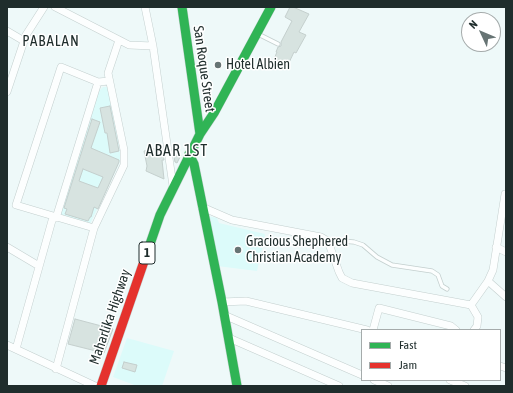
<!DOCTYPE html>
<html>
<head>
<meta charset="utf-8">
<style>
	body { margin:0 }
	#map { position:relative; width:513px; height:393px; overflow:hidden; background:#eef9f9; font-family:"Asap Condensed",sans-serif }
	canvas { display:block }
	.frame { position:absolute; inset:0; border:8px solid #1f2d2c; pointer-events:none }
	.legend { position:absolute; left:361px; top:329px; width:140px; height:52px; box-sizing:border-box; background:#fff; border:1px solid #a5abab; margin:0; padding:5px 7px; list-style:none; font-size:12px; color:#1f2d2c }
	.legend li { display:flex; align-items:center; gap:8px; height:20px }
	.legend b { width:20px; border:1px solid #a5abab }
	.north { position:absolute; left:461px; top:12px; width:40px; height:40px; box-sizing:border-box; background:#fff; border:1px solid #a5abab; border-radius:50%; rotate:314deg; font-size:11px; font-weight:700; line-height:16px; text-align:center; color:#1f2d2c }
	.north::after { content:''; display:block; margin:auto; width:14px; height:18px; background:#677474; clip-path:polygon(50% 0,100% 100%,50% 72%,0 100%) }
</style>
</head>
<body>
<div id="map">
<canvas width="513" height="393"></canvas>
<div class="frame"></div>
<ul class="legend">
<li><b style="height:5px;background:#30b455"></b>Fast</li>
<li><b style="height:5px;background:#e5322d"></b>Jam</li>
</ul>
<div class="north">N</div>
</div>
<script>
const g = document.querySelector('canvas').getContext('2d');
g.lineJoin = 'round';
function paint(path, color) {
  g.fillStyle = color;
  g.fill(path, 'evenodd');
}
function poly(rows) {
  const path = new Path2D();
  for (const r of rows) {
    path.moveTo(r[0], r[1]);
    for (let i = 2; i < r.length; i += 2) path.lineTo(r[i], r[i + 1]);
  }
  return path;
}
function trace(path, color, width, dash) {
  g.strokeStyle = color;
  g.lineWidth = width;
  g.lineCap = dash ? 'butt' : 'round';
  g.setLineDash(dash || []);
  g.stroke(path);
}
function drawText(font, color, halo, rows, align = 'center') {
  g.font = font + ' "Asap Condensed",sans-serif';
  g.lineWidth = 3;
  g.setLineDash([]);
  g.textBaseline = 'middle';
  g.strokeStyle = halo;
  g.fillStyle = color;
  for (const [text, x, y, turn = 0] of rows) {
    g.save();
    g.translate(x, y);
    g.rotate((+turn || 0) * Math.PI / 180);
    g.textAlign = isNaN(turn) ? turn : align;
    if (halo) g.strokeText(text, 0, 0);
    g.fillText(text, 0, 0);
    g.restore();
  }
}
paint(poly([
	[103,87,109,87,121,159,89,226,58,216,99,91],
	[208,216,217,218,219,223,265,234,257,271,217,266],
	[127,338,174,351,162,386,137,386,113,377]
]), '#dcfbfa');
const building = poly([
	[290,7,293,7,309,14,299,32,306,35,296,53,294,52,286,69,278,65,279,62,274,59,277,52,276,52,278,47,281,46,281,42,292,21,285,17,290,7],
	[110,106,119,151,110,153,107,133,105,133,100,108,110,106],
	[92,119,100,122,91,148,119,160,119,162,98,209,94,207,91,217,90,217,88,221,65,214,67,209,64,208,92,119],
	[83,169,103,177,98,188,79,181,83,169],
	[162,147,164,160,162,160,164,179,146,171,147,166,144,151,162,147],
	[177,152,181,155,177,163,175,162,174,157,177,152],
	[75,319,113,329,104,353,68,344,75,319],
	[124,362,137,365,135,372,122,368,124,362]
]);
paint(building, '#d7e3e0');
trace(building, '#c4cfcd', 1);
const lane = poly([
	[258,34,278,44],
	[327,240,354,242,363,245,377,257,392,265,432,271,438,275,442,286,447,289]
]);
const street = poly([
	[55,7,129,45,153,46],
	[145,7,153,46,173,186],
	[7,31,24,41],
	[7,92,26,35,44,7],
	[202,207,232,220,321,237,326,240,329,244,339,272,342,278,352,283,471,305],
	[56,218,98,82],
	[94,228,16,205,61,67,98,82,109,81],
	[7,247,39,266],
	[496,247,506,252],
	[488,281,506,297],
	[222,302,246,301,367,330],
	[471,305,488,281,493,270,505,194],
	[471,305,478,317,477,326,474,330],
	[224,315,362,375],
	[373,330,379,308,451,326,456,330],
	[229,338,339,386],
	[7,345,95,386],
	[16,349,53,217],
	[500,366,506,368],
	[56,369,94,228,124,165,124,150,108,73,119,40],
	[374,380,388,386],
	[450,380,465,386]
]);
const fast = poly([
	[182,7,200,134],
	[189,154,194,164,222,302,237,386],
	[149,247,160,215,200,134,214,113,271,7]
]);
const jam = poly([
	[101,386,149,247]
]);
trace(lane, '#c3cfce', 5);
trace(street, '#c3cfce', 8);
trace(fast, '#c3cfce', 10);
trace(jam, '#c3cfce', 10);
trace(lane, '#fcfefe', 3.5);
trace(street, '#fcfefe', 7);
trace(fast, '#30b455', 9);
trace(jam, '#e5322d', 9);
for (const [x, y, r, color] of [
	[218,65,4,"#677474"],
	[238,250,4,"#677474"]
]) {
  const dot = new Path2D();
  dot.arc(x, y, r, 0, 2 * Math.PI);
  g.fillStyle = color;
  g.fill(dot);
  trace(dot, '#fff', 1.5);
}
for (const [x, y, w] of [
	[147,253,16]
]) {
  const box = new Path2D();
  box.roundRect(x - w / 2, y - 11, w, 22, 3);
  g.fillStyle = '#fff';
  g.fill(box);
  trace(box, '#1f2d2c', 1);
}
drawText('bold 13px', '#1f2d2c', null, [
	["1",147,253]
]);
drawText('14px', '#1f2d2c', '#fff', [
	["Hotel Albien",226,65],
	["Gracious Shephered",246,242],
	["Christian Academy",246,258]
], 'left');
drawText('14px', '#1f2d2c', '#fff', [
	["San Roque Street",204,69,82],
	["Maharlika Highway",110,317,-71]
]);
g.letterSpacing = '1px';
drawText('15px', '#1f2d2c', '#fff', [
	["PABALAN",51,41]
]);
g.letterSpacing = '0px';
g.letterSpacing = '1px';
drawText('16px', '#1f2d2c', '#fff', [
	["ABAR 1ST",177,151]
]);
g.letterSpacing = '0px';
</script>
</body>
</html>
